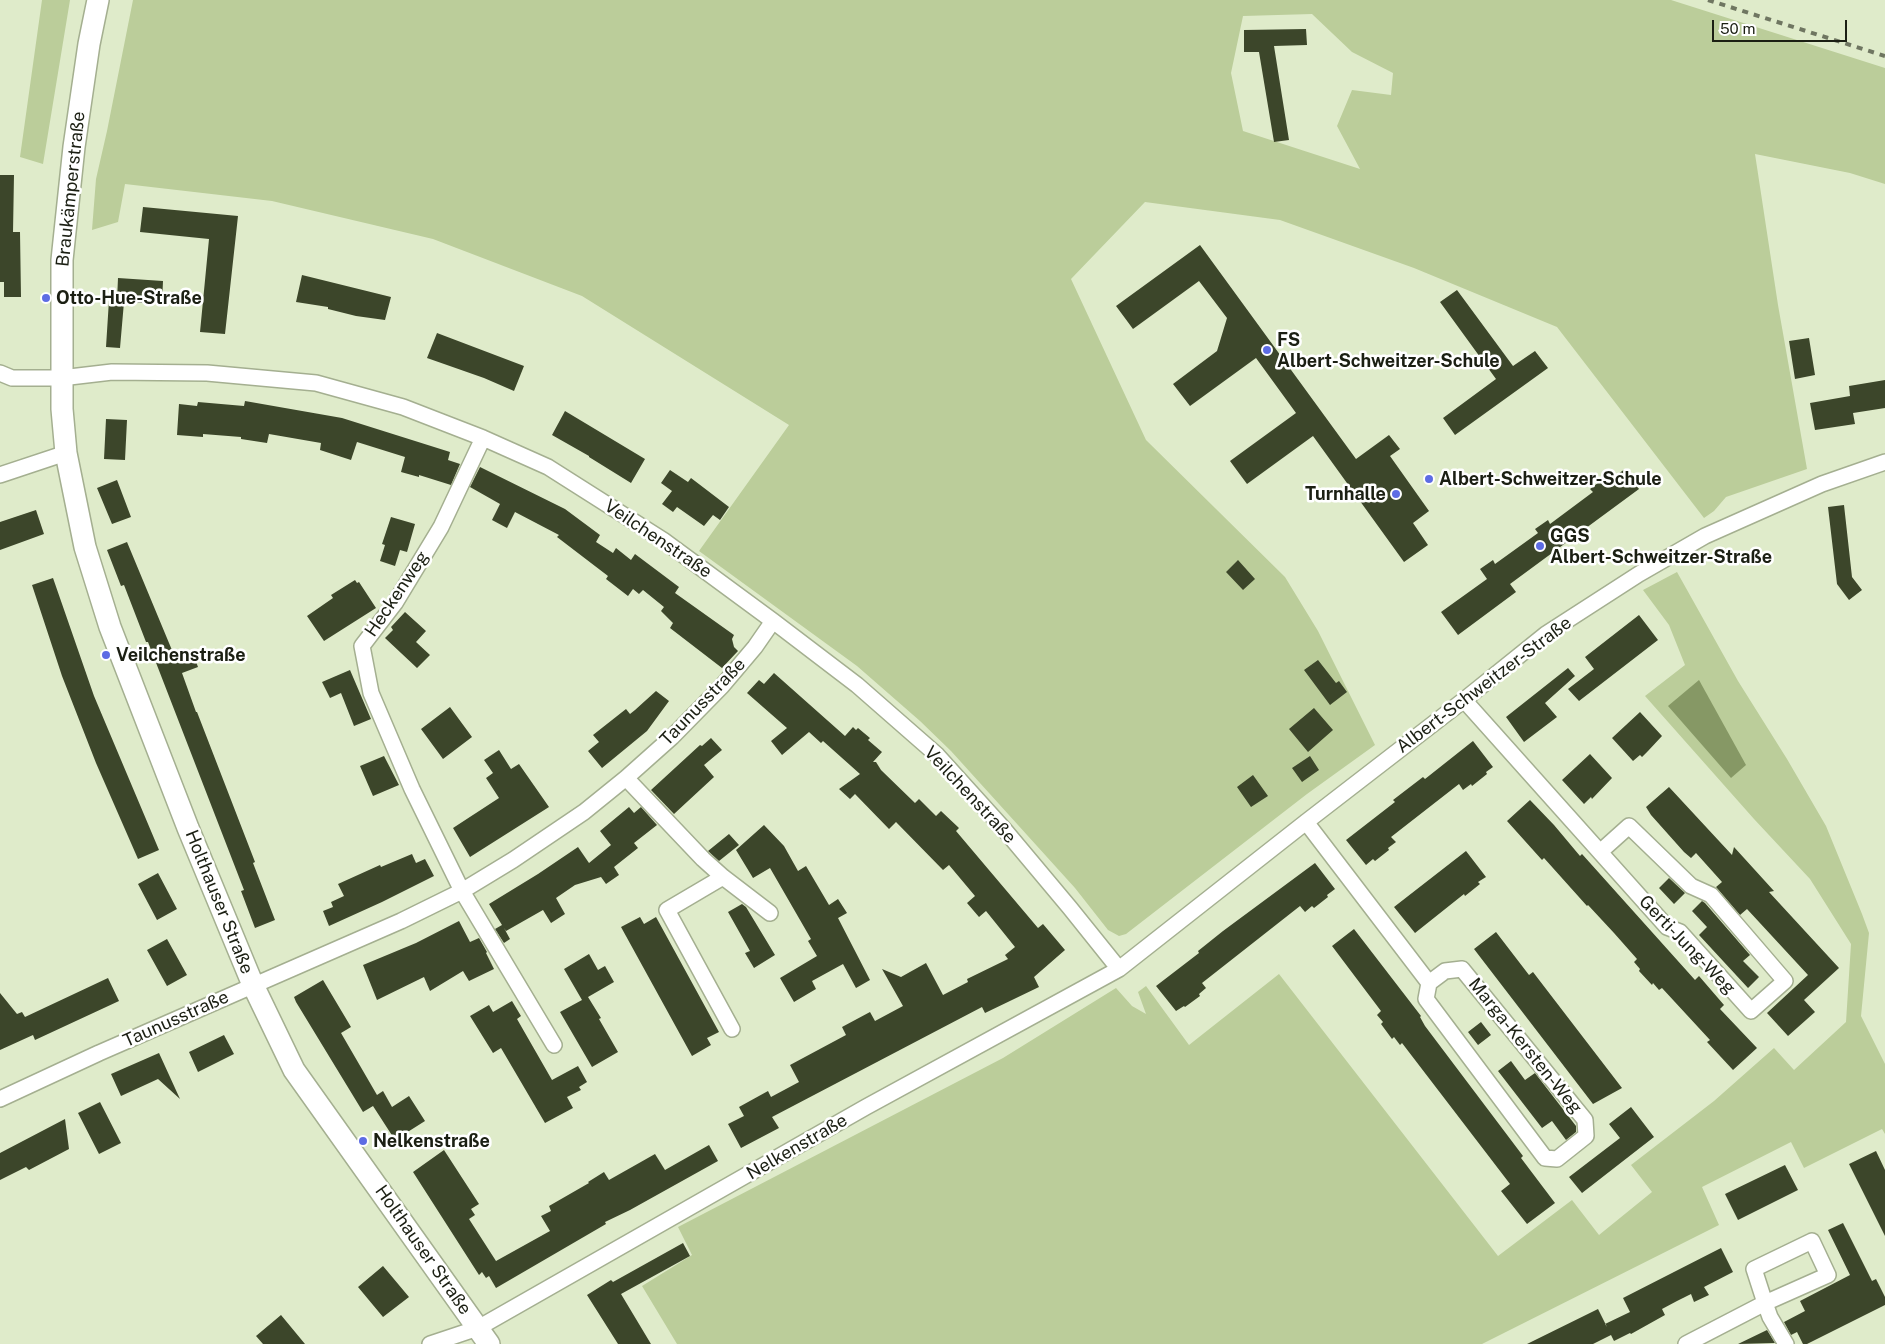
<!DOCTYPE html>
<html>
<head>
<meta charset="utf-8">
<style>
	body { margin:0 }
	#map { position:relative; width:1885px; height:1344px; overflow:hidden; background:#dfebca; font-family:"Public Sans",sans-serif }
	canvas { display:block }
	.scale { position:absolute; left:1712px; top:20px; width:135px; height:22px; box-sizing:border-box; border:2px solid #1b1f13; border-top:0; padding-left:6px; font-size:15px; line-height:18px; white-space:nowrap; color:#1b1f13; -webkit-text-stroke:4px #fff; paint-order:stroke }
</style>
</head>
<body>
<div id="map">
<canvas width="1885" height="1344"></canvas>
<div class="scale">50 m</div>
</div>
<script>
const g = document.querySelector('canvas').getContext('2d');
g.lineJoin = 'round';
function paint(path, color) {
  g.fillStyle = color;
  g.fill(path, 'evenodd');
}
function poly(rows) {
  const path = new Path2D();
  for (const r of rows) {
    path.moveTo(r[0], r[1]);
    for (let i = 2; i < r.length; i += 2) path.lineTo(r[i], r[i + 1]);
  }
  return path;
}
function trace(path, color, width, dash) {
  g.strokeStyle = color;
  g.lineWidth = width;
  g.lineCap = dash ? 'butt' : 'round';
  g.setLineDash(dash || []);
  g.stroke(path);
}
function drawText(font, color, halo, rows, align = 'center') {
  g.font = font + ' "Public Sans",sans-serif';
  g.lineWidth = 5;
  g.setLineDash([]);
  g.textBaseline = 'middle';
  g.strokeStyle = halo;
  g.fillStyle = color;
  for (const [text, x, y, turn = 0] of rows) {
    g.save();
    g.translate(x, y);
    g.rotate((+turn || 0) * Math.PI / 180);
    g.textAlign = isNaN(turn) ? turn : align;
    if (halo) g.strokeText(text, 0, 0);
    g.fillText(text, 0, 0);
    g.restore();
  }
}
paint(poly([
	[42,0,70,0,43,164,20,157],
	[133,0,1671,0,1885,68,1885,184,1850,173,1755,154,1778,305,1807,469,1726,497,1714,511,1704,518,1557,327,1414,268,1280,220,1145,202,1071,279,1146,440,1285,577,1318,631,1375,745,1307,794,1126,934,1119,936,1108,930,1075,888,951,751,920,721,857,666,699,551,789,425,582,296,433,239,272,201,125,184,118,222,92,230,96,179,107,131],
	[1312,14,1352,52,1393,73,1391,95,1352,90,1337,126,1360,169,1243,131,1231,73,1243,16],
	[1677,572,1738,681,1787,759,1826,826,1862,914,1869,933,1861,1016,1885,1064,1885,1134,1882,1129,1804,1168,1791,1142,1702,1187,1719,1225,1482,1344,677,1344,642,1286,692,1255,678,1227,1003,1058,1116,988,1132,1006,1146,1014,1138,992,1146,986,1189,1045,1279,974,1498,1256,1572,1200,1599,1235,1652,1192,1631,1165,1714,1101,1774,1048,1794,1070,1846,1022,1851,944,1810,879,1754,819,1645,696,1685,665,1669,625,1643,590]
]), '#bbcd9a');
paint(poly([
	[1699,680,1746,765,1731,778,1668,706]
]), '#869865');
paint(poly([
	[1306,29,1307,45,1274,46,1289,140,1274,142,1259,52,1244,52,1244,30],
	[0,175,14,175,13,232,20,232,21,297,4,297,4,282,0,282],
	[143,207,238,216,225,334,200,332,209,239,140,232],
	[1200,245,1356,459,1389,435,1400,449,1390,456,1429,511,1413,523,1428,545,1404,562,1313,436,1247,484,1230,461,1296,413,1256,358,1190,406,1173,384,1217,351,1227,318,1199,281,1133,329,1116,306],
	[302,275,391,297,385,320,356,316,328,309,328,307,296,302],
	[118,278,163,281,162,304,124,302,120,348,106,347,109,300,117,301],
	[1457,290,1513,366,1535,351,1548,368,1455,435,1443,418,1496,379,1440,302],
	[437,333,524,366,514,391,484,378,427,358],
	[1809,338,1815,375,1795,379,1789,341],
	[1885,380,1885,408,1853,413,1855,424,1815,430,1810,403,1850,396,1849,386],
	[245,401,342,418,450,452,448,460,460,464,451,485,419,475,419,477,401,472,405,457,357,442,351,460,320,450,321,443,269,434,267,443,241,439,241,437,203,434,203,437,177,435,179,404,197,406,198,402,244,406],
	[565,411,645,459,631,483,589,457,589,456,552,435],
	[106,419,127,420,125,460,104,459],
	[480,467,565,509,600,535,596,542,613,553,616,548,631,560,635,554,679,587,675,593,734,635,732,639,734,647,738,651,722,668,670,628,673,623,661,611,664,607,643,590,639,594,633,589,628,596,606,579,608,576,557,537,559,535,515,512,507,528,492,520,500,504,470,487],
	[1625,469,1639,489,1510,584,1516,592,1458,635,1441,612,1487,579,1480,569,1493,560,1495,564,1538,533,1535,529,1548,520,1550,524,1593,492,1590,489,1603,479,1605,483],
	[670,470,688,482,691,478,729,507,720,520,713,515,704,526,677,507,673,512,662,504,672,491,661,483],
	[117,480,131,517,112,524,97,488],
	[1844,505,1852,577,1862,590,1849,600,1837,584,1828,507],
	[36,510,44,534,0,550,0,522],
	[391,517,415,524,407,552,400,550,395,566,380,561,385,545,382,544],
	[127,542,174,655,176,657,192,651,198,667,182,673,196,712,197,712,255,862,253,863,275,920,255,928,241,891,244,890,148,642,146,642,124,585,121,586,107,550],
	[1238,560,1255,579,1243,590,1226,572],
	[53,578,94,696,159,850,138,859,96,763,62,676,32,585],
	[355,580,357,583,359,582,376,608,324,641,307,616,333,598,331,595],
	[405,612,426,631,416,642,430,655,417,668,385,638,393,630,391,627],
	[1639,615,1658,640,1579,701,1568,689,1594,669,1585,657],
	[1318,660,1336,683,1339,681,1347,692,1330,705,1304,670],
	[1568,668,1575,676,1545,703,1557,717,1524,742,1506,717],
	[350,670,371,719,354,726,341,693,330,698,322,682],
	[774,673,845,736,853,727,856,730,858,728,870,738,868,740,882,752,873,762,876,762,881,770,915,803,919,799,936,816,941,811,959,828,956,831,1038,928,1043,924,1065,950,1034,977,1039,987,985,1013,982,1007,772,1117,779,1128,741,1148,728,1124,744,1116,739,1107,768,1091,771,1097,799,1082,790,1065,846,1035,842,1027,870,1012,875,1021,903,1006,882,969,901,977,926,963,943,995,968,982,967,979,1008,959,1005,955,1015,947,986,911,979,917,967,903,975,896,949,865,943,870,896,822,889,829,855,794,850,799,839,789,860,774,823,741,821,743,809,732,782,755,771,741,787,728,747,693,759,680,764,684],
	[656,691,669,701,647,731,602,768,588,751,599,742,593,735,626,709,630,714,635,710],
	[450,707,472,737,443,759,421,729],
	[1314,708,1333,730,1308,752,1289,729],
	[1640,712,1662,736,1648,751,1642,757,1640,755,1633,761,1612,738],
	[711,738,722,750,704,765,714,777,674,814,651,790,700,745,702,746],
	[1473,741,1493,767,1486,772,1487,774,1472,786,1471,784,1463,790,1459,784,1391,837,1396,842,1388,848,1389,850,1375,861,1373,859,1366,865,1346,840,1395,802,1393,800,1423,777,1425,779],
	[499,750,511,769,519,764,549,807,470,857,453,828,499,798,486,778,493,773,484,760],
	[1590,754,1612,778,1592,799,1591,797,1584,804,1562,780],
	[384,756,399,785,373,796,360,766],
	[1310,756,1319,770,1302,782,1292,768],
	[1253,775,1268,796,1251,807,1237,787],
	[1669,787,1732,855,1734,847,1774,891,1769,892,1839,968,1804,1000,1815,1012,1788,1036,1767,1013,1808,975,1747,909,1740,915,1716,887,1722,882,1696,853,1691,858,1684,852,1651,815,1646,807],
	[1530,800,1554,825,1580,856,1582,854,1695,980,1699,976,1724,1005,1720,1009,1757,1048,1733,1070,1707,1042,1710,1040,1662,988,1659,990,1653,983,1652,985,1639,971,1640,969,1634,962,1637,959,1614,933,1588,905,1587,906,1544,858,1542,860,1507,821],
	[629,807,634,813,641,807,657,825,634,843,638,848,614,867,619,875,606,884,601,877,575,885,556,898,565,914,551,923,543,910,506,931,504,928,510,939,504,943,495,929,502,925,489,904,538,874,578,847,589,863,611,845,600,831],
	[764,825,784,846,798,871,806,866,829,905,838,899,847,913,838,918,870,980,856,988,843,964,812,981,816,989,794,1002,780,978,817,956,808,941,811,939,770,868,753,878,736,850],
	[729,834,739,845,719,861,708,851],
	[1466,851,1486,877,1478,882,1480,884,1465,896,1464,894,1415,933,1394,907],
	[412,854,416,863,425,859,434,876,382,902,329,926,323,911,333,907,331,902,344,896,338,884,380,865,381,867],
	[1315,863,1335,889,1327,895,1328,897,1314,908,1312,906,1305,912,1300,906,1202,983,1206,988,1199,994,1200,996,1185,1007,1184,1006,1176,1011,1156,986,1199,953,1198,951,1223,931],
	[158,873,177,909,157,920,138,884],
	[1669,878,1685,893,1674,904,1659,888],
	[1702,901,1705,903,1750,955,1743,961,1759,977,1748,988,1699,935,1707,927,1692,911],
	[742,904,746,907,775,955,754,968,745,953,750,951,728,912],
	[640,917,644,924,656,917,719,1032,707,1038,711,1045,692,1056,621,927],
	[459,921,470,942,479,938,487,952,486,953,494,969,469,981,463,971,430,991,424,977,377,1000,363,965,416,943],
	[1354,929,1421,1016,1420,1017,1425,1026,1523,1156,1521,1158,1555,1203,1527,1224,1501,1191,1510,1184,1402,1043,1400,1045,1394,1037,1392,1039,1381,1024,1383,1022,1377,1015,1381,1011,1332,946],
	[1496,932,1529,975,1533,972,1622,1088,1593,1104,1474,949],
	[167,939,187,975,167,986,147,950],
	[589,954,598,970,605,966,614,982,588,997,601,1018,599,1019,618,1052,592,1067,560,1012,582,1000,564,969],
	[108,978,119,1001,35,1040,33,1035,0,1050,0,993,17,1014,22,1012,25,1017],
	[323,980,351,1027,341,1033,377,1095,383,1091,392,1107,409,1096,425,1121,395,1140,373,1106,363,1112,296,1002,294,997],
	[512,1001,521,1016,517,1019,552,1080,578,1066,587,1082,579,1087,581,1090,567,1097,573,1108,545,1123,501,1048,493,1053,470,1016,489,1005,493,1012],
	[1481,1022,1491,1035,1478,1045,1468,1032],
	[224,1035,234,1054,198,1072,189,1052],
	[159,1053,180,1099,158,1079,121,1096,111,1074],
	[1511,1061,1525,1080,1535,1073,1576,1126,1576,1132,1566,1140,1552,1121,1542,1128,1498,1071],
	[100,1102,121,1143,99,1154,78,1113],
	[1631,1107,1654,1137,1582,1193,1569,1177,1620,1138,1609,1124],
	[65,1119,69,1149,29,1170,26,1167,0,1180,0,1153],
	[709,1145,718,1161,630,1210,605,1222,606,1224,496,1288,489,1276,486,1278,482,1272,479,1275,413,1172,444,1150,479,1204,471,1209,475,1215,469,1219,496,1261,550,1231,541,1216,551,1211,549,1206,589,1183,588,1182,604,1172,609,1180,655,1154,665,1170],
	[1876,1151,1885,1170,1885,1236,1849,1164],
	[1785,1165,1798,1190,1738,1220,1725,1194],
	[1843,1223,1872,1281,1876,1279,1885,1297,1885,1305,1807,1344,1803,1344,1797,1332,1791,1335,1784,1322,1805,1311,1800,1301,1850,1275,1828,1230],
	[683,1243,690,1256,621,1294,651,1344,618,1344,587,1295,611,1280,613,1282],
	[1721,1248,1733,1272,1704,1287,1709,1295,1694,1302,1691,1294,1677,1301,1662,1309,1665,1315,1631,1334,1630,1333,1614,1341,1611,1335,1593,1344,1527,1344,1598,1309,1607,1327,1605,1324,1630,1312,1623,1298],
	[383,1266,409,1297,383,1317,358,1287],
	[281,1315,305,1344,263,1344,256,1336],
	[1767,1330,1775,1343,1738,1344]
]), '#3c462a');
const street = poly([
	[0,373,12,378,61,378,112,372,207,373,316,383,403,407,483,438,548,467,663,540,773,621,857,685,937,755,1003,828,1070,908,1119,969],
	[483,438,441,527,395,603,362,646,371,693,412,789,462,891,554,1045],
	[0,475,66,453],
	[1464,700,1667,927,1680,932,1751,1011,1785,981,1711,895,1691,886,1629,826,1600,852],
	[626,778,703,859,723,877,770,913],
	[1306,822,1429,983],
	[723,877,667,910,732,1029],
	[1462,969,1585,1120,1586,1136,1557,1159,1545,1158,1426,999,1429,983,1445,971,1462,969],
	[0,1099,99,1053,401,921,462,891,513,860,584,812,626,778,672,737,722,686,755,647,773,621],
	[430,1344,478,1328,866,1107,1119,969,1306,822,1464,700,1546,634,1639,574,1705,536,1822,484,1885,462],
	[1686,1344,1765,1303,1828,1275,1812,1241,1754,1269,1765,1303,1770,1317,1786,1344]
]);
const secondary = poly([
	[98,0,89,44,74,147,62,260,62,409,66,453,85,547,110,627,188,828,253,985,294,1070,489,1344]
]);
trace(street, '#a4af90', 18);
trace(secondary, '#a4af90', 24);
trace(street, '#fff', 15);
trace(secondary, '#fff', 21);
trace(poly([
	[1708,0,1885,56]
]), '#6f7661', 4, [6, 6]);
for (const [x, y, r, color] of [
	[46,298,5,"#5d6ce4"],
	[1267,350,5,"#5d6ce4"],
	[1429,479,5,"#5d6ce4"],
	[1396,494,5,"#5d6ce4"],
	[1540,546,5,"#5d6ce4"],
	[106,655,5,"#5d6ce4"],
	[363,1141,5,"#5d6ce4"]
]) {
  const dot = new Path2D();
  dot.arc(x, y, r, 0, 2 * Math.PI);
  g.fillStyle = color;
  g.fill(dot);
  trace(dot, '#fff', 2);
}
drawText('18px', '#1b1f13', '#fff', [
	["Braukämperstraße",71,189,-84],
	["Veilchenstraße",658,539,34],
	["Heckenweg",397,594,-56],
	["Albert-Schweitzer-Straße",1484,685,-37],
	["Taunusstraße",703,702,-46],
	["Veilchenstraße",970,795,47],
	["Holthauser Straße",219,902,68],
	["Gerti-Jung-Weg",1687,945,46],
	["Taunusstraße",176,1019,-24],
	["Marga-Kersten-Weg",1525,1046,51],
	["Nelkenstraße",797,1147,-30],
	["Holthauser Straße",423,1250,55]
]);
drawText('bold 18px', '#1b1f13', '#fff', [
	["Otto-Hue-Straße",56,298],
	["FS",1277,340],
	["Albert-Schweitzer-Schule",1277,361],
	["Albert-Schweitzer-Schule",1439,479],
	["Turnhalle",1386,494,"right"],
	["GGS",1550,536],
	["Albert-Schweitzer-Straße",1550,557],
	["Veilchenstraße",116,655],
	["Nelkenstraße",373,1141]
], 'left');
</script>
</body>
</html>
